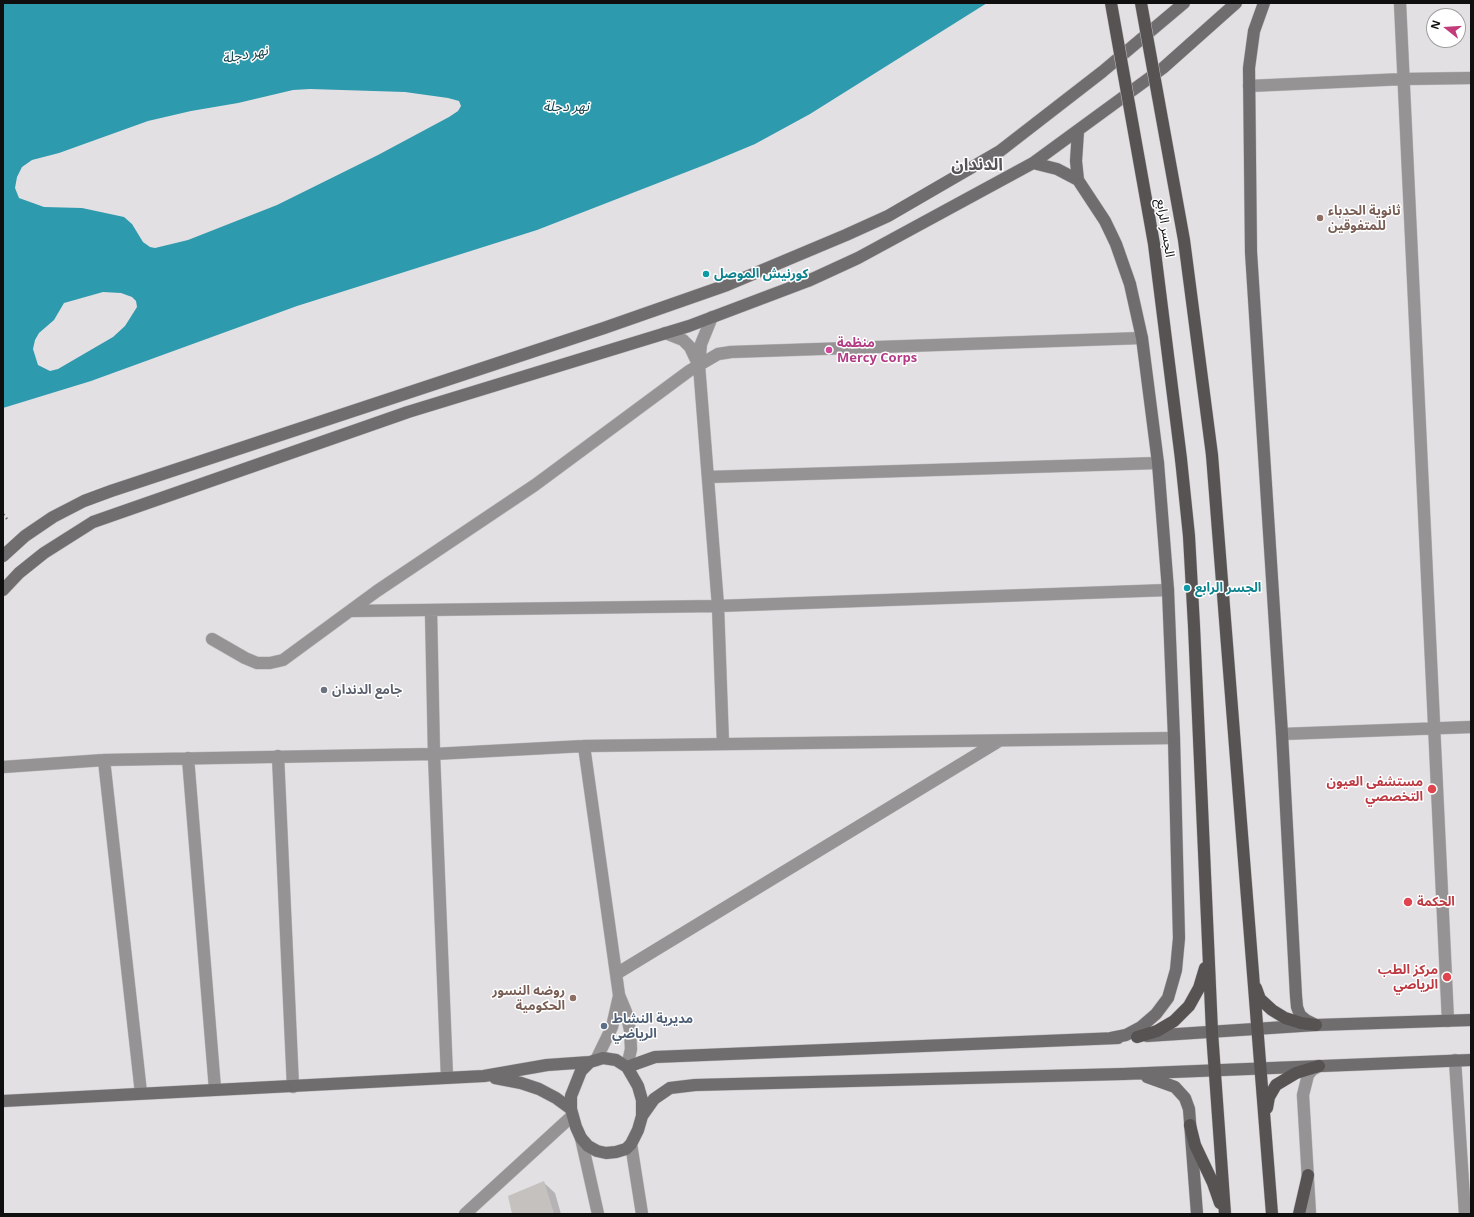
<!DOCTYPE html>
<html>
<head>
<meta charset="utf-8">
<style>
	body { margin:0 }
	#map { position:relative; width:1474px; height:1217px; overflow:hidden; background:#e3e0e4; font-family:"Open Sans",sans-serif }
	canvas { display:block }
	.frame { position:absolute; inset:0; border:4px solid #100f10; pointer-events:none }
	.north { position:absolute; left:1426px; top:8px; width:40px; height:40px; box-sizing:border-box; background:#fff; border:1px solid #9f9f9f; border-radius:50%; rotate:287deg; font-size:11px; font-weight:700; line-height:16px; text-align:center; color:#100f10 }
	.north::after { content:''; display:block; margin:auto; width:14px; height:18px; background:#c23b7b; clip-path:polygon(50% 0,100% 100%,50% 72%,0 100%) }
</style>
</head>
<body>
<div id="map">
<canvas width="1474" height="1217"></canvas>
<div class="frame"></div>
<div class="north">N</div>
</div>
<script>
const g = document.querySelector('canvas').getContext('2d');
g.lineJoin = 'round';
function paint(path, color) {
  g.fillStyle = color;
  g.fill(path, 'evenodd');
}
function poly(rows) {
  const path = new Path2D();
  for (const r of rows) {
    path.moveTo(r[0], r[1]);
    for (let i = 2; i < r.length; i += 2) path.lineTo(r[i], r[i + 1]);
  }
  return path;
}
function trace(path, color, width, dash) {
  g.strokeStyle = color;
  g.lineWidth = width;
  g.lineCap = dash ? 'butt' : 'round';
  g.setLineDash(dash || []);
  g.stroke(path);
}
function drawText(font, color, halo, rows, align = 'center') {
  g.font = font + ' "Open Sans","Noto Sans Arabic",sans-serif';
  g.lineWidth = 3;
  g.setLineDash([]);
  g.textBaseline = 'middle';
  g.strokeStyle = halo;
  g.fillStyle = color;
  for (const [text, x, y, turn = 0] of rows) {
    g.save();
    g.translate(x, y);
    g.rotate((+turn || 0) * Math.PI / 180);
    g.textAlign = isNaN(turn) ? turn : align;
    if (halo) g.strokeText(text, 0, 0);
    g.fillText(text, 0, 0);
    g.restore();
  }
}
paint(poly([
	[3,3,987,3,810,114,755,144,707,164,537,230,297,306,91,381,3,408],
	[310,89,405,92,448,98,459,101,461,106,458,111,449,117,378,155,277,205,188,240,155,248,150,247,143,242,132,224,124,217,82,208,44,207,19,198,15,188,17,177,22,167,32,160,59,153,148,121,191,111,238,103,293,90],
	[103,292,121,293,132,297,136,301,137,307,125,326,113,337,58,369,50,371,38,365,33,349,35,340,39,333,54,320,64,303]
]), '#2e9aad');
paint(poly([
	[543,1182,555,1193,561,1214,513,1214]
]), '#0003');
paint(poly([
	[544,1181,554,1214,512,1214,508,1196]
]), '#c4c1be');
const street = poly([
	[1400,3,1448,1021],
	[1249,86,1404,79,1471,78],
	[712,317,701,344,699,365,718,606,723,744],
	[665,333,683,340,690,347,698,364],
	[708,477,1158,463],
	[431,610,434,754,447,1077],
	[350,611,718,606,1168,590],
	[212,639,245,658,257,663,270,663,283,660,377,591,535,485,689,371,718,354,731,352,1142,338],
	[1282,734,1471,727],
	[584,746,619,995,626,1012,630,1030,631,1049,627,1067],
	[278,756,293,1087],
	[188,758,215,1089],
	[104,760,141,1093],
	[3,767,104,760,434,754,584,746,1174,738],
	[616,974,999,741],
	[596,1060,612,1027,619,996],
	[1455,1060,1465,1214],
	[581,1138,598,1214],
	[631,1144,642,1214],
	[465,1214,572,1116],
	[1310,1214,1303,1095,1308,1075,1312,1070,1319,1066]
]);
const secondary = poly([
	[1264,3,1254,31,1249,68,1251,252,1282,734,1296,996,1297,1007,1300,1015,1306,1020,1316,1025],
	[1078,131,1076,161,1078,180,1105,221,1116,244,1130,284,1142,338,1158,463,1168,590,1174,738,1179,938,1176,970,1168,998,1156,1014,1141,1027,1126,1035,1111,1038],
	[1033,163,1057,169,1078,180],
	[3,556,25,536,53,517,84,501,111,491,604,328,727,285,846,235,888,216,1000,151,1102,72,1184,3],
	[3,590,19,573,44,553,93,522,408,412,689,326,808,281,858,258,1033,163,1163,68,1236,3],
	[1147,1036,1316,1025,1471,1020],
	[603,1058,616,1060,627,1067,638,1086,642,1100,642,1116,638,1130,631,1144,626,1149,616,1152,606,1153,597,1151,588,1146,581,1138,576,1127,571,1109,571,1096,581,1071,590,1062,603,1058],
	[627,1067,655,1057,1118,1038],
	[1147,1077,1175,1087,1185,1098,1189,1109,1197,1214],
	[495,1078,521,1083,539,1089,556,1098,571,1109],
	[3,1101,484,1076,547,1065,590,1062],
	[642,1116,654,1099,670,1088,695,1085,1123,1074,1471,1060]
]);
const primary = poly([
	[1212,455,1272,1214],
	[1181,459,1189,536,1194,626,1212,1032,1225,1214],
	[1256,988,1260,999,1272,1010,1285,1018,1301,1023,1316,1025],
	[1137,1037,1157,1031,1174,1021,1189,1006,1199,988,1205,968],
	[1267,1108,1269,1097,1276,1085,1296,1073,1319,1066],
	[1190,1125,1195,1145,1213,1183,1220,1203],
	[1299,1214,1308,1175]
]);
trace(street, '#bdbabe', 13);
trace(secondary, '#bdbabe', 13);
trace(primary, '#bdbabe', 13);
trace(poly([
	[3,514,7,519]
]), '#777577', 2.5, [2, 3]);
trace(street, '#959393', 12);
trace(secondary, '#706d6e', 12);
trace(primary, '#575353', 12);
const primaryBridge = poly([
	[1111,3,1154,244,1181,459],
	[1141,3,1184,240,1212,455]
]);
trace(primaryBridge, '#bdbabe', 13, []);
trace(primaryBridge, '#575353', 12);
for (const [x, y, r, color] of [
	[1320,218,4,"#8d6e63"],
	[706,274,4,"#0f9aa8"],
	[829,350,4,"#d1479c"],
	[1187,588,4,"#0f9aa8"],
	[324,690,4,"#6b7280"],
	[1432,789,5,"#e0444e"],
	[1408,902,5,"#e0444e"],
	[1447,977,5,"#e0444e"],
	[573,998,4,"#8d6e63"],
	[604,1026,4,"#5c6f8a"]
]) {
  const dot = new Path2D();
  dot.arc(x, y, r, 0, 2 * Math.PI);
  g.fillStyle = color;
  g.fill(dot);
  trace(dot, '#fff', 1.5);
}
drawText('bold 13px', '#785e54', '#fff', [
	["ثانوية الحدباء",1328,211],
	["للمتفوقين",1328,226],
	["روضه النسور",565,991,"right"],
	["الحكومية",565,1006,"right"]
], 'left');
drawText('13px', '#100f10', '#fff', [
	["الجسر الرابع",1165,228,81]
]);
drawText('bold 13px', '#0d838f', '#fff', [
	["كورنيش الموصل",714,274],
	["الجسر الرابع",1195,588]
], 'left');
drawText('bold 13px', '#b23c85', '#fff', [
	["منظمة",837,343],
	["Mercy Corps",837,358]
], 'left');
drawText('bold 13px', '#5b616d', '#fff', [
	["جامع الدندان",332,690]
], 'left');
drawText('bold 13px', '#be3a42', '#fff', [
	["مستشفى العيون",1423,782],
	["التخصصي",1423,797],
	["الحكمة",1417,902,"left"],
	["مركز الطب",1438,970],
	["الرياصي",1438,985]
], 'right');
drawText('bold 13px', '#4e5e75', '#fff', [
	["مديرية النشاط",612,1019],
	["الرياضي",612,1034]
], 'left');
drawText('italic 14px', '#16444d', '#fff', [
	["نهر دجلة",245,55,-11],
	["نهر دجلة",566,107]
]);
drawText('bold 17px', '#545255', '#fff', [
	["الدندان",977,165]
]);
</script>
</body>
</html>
